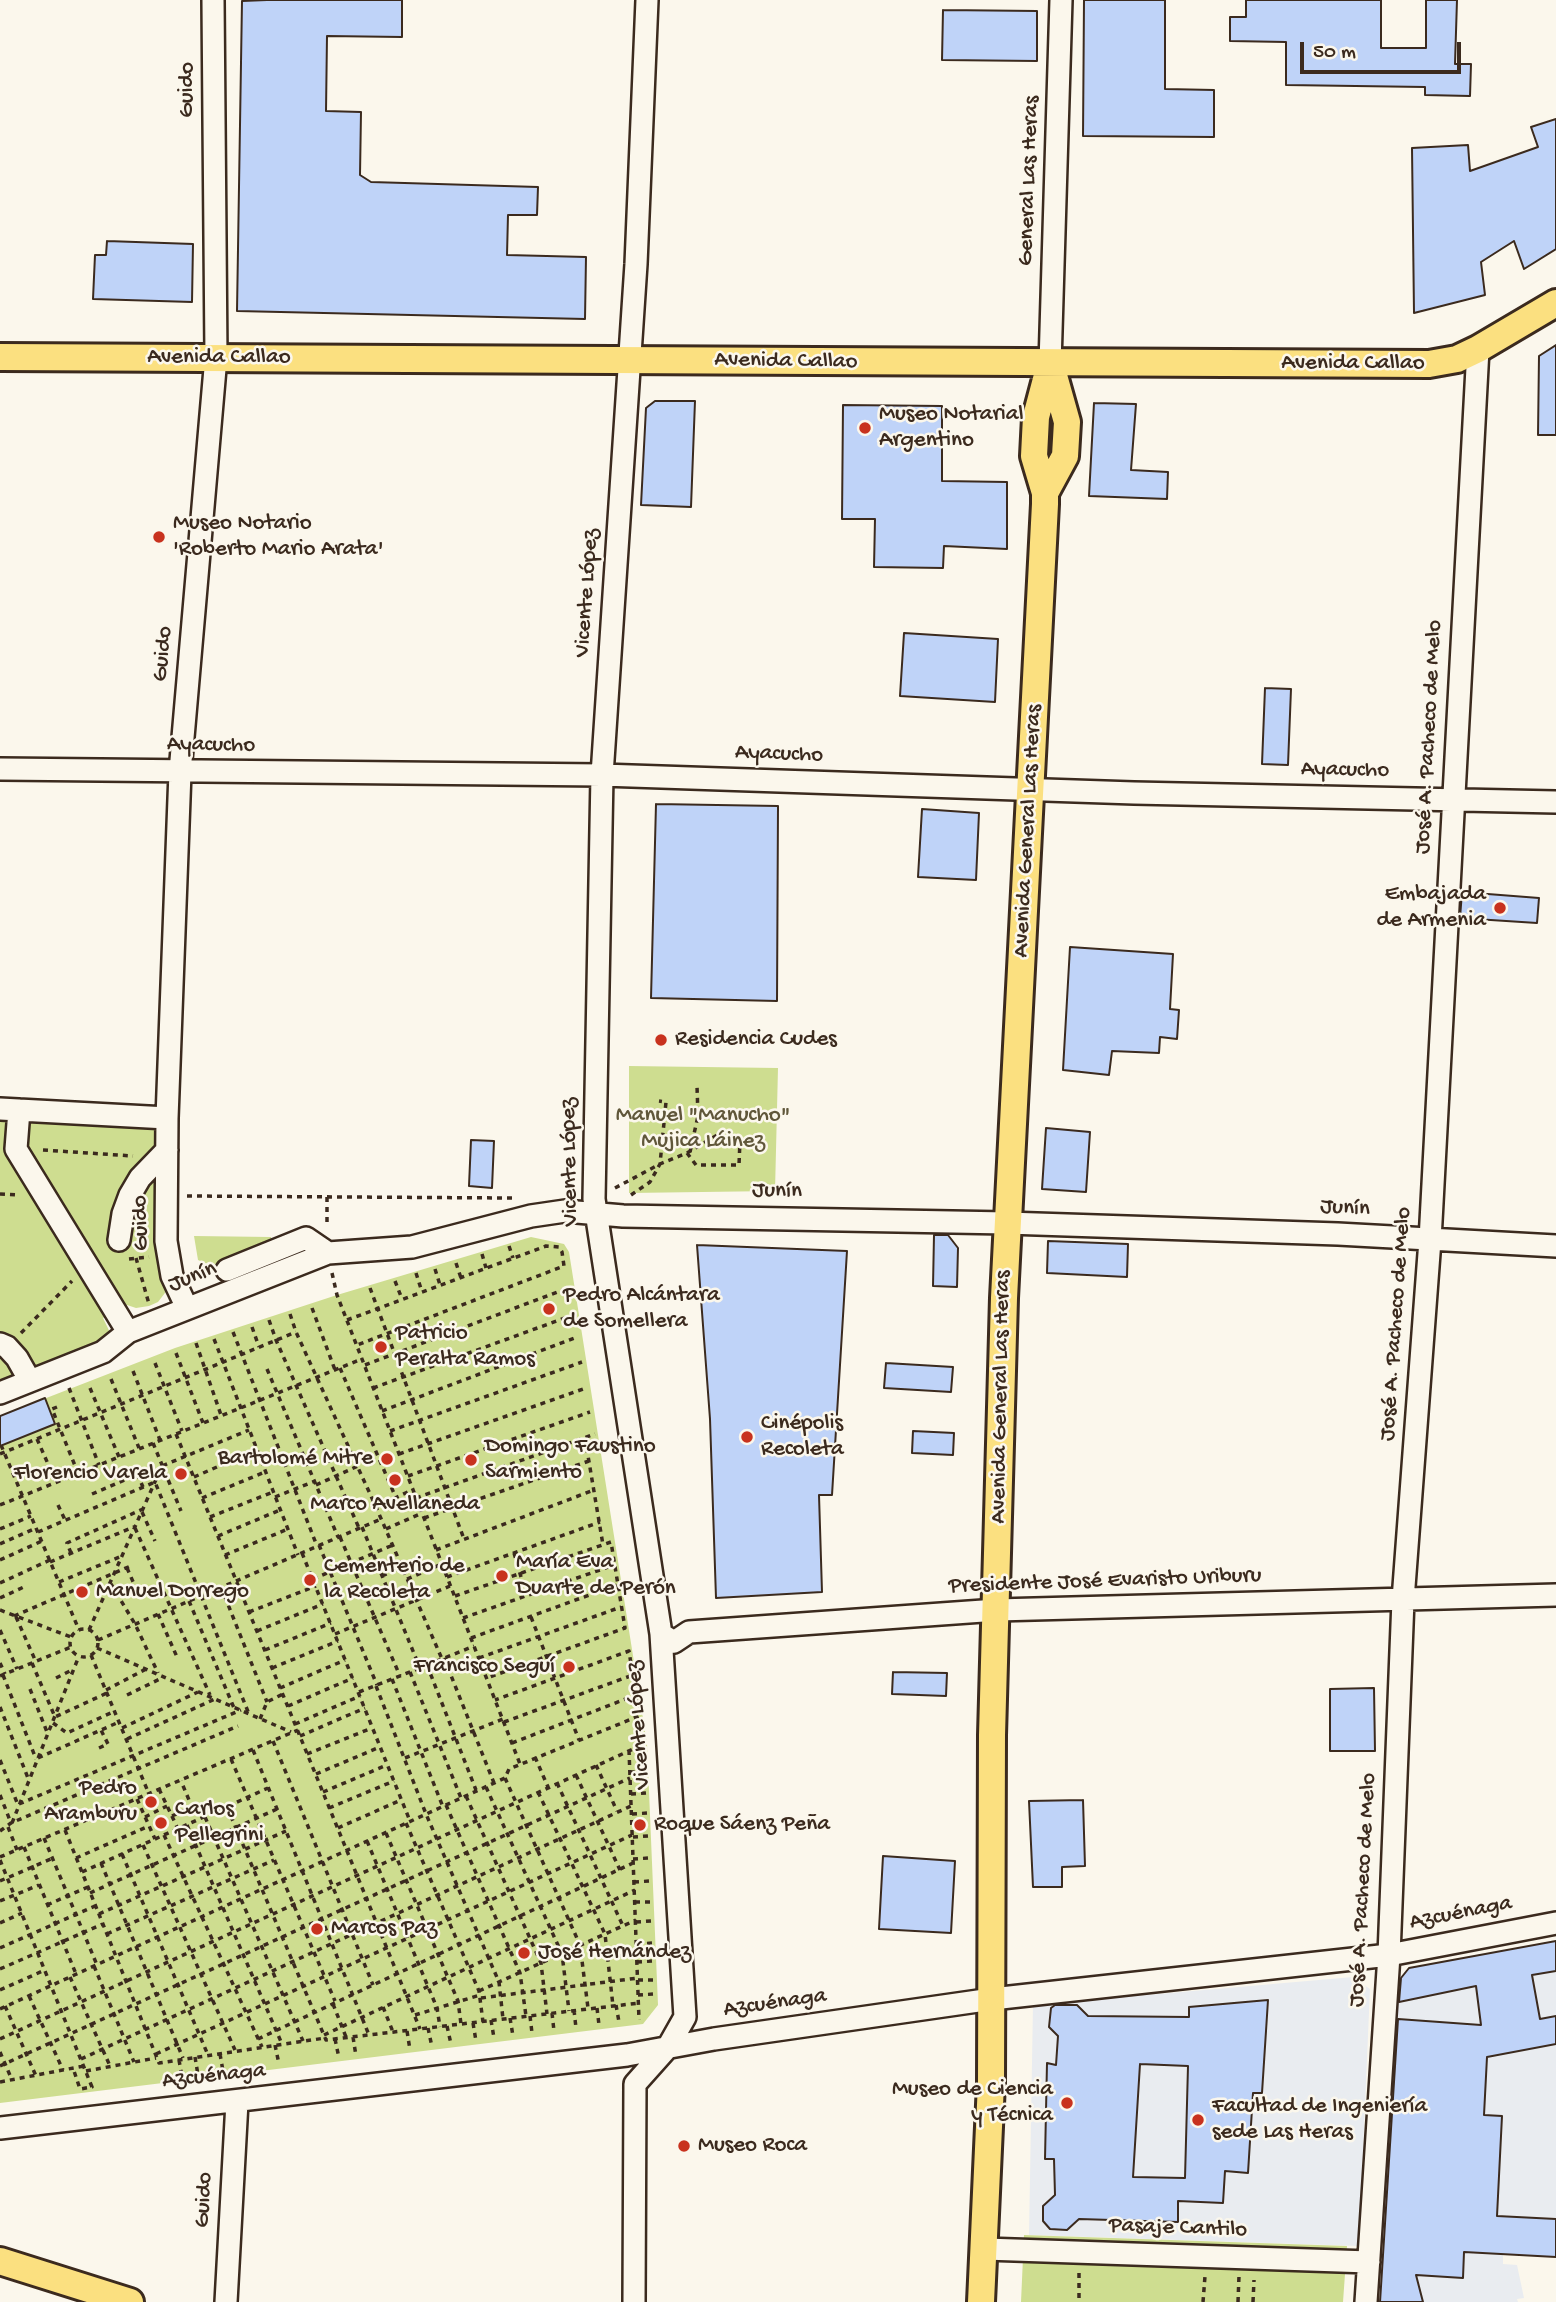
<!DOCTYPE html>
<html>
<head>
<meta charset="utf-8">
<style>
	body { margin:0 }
	#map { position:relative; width:1556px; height:2302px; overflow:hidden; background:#fbf7ec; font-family:"Gochi Hand",sans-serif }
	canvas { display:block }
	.scale { position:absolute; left:1300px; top:42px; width:161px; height:32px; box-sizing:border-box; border:4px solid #3b2a1e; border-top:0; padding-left:9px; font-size:21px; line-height:24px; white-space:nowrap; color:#3b2a1e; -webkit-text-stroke:5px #fbf7ec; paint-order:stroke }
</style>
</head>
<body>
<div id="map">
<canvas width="1556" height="2302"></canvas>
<div class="scale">50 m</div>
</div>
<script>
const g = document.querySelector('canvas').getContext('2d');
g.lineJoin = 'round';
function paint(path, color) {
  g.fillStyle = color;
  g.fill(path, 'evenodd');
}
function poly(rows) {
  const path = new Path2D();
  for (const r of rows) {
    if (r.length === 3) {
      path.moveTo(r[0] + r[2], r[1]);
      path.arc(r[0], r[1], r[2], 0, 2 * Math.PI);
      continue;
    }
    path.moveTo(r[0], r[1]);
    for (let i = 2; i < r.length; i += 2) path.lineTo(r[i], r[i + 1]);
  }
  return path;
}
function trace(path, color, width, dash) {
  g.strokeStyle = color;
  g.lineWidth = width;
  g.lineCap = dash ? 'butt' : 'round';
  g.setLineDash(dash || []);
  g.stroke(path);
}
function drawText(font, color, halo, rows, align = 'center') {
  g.font = font + ' "Gochi Hand",sans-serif';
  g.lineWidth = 5;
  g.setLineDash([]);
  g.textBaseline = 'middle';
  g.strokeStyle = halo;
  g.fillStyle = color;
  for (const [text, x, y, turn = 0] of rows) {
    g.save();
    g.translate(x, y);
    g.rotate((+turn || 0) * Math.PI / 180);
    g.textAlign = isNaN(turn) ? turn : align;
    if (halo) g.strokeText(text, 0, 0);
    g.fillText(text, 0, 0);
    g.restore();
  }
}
paint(poly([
	[1556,1941,1556,2257,1503,2254,1503,2264,1517,2265,1524,2298,1517,2299,1518,2302,1380,2302,1397,1981,1409,1968],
	[1353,1977,1370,1989,1359,2246,1029,2235,1033,2005]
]), '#e9ecf0');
paint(poly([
	[629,1066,778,1068,775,1191,629,1193],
	[0,1109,160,1117,168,1289,158,1302,149,1306,136,1308,127,1305,103,1318,115,1343,0,1393],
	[194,1236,271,1237,271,1242,219,1266,211,1266,198,1260],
	[531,1237,564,1244,569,1252,647,1744,658,2005,643,2024,0,2103,0,1416,175,1348,337,1295],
	[1024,2235,1347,2246,1343,2302,1021,2302]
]), '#cedd90');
const building = poly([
	[267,0,402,0,402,37,327,36,326,111,361,112,360,175,371,182,538,187,537,215,508,215,507,255,586,257,585,319,237,311,242,1,267,0],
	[1084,0,1165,0,1165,89,1214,90,1214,137,1083,136,1084,0],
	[1246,0,1381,0,1381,48,1426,48,1426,0,1457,0,1455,64,1471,64,1470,96,1425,95,1425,87,1286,85,1286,42,1230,41,1230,17,1246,17,1246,0],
	[943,10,1037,11,1037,61,942,60,943,10],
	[1556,119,1556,249,1524,269,1514,241,1481,262,1485,295,1414,313,1412,148,1468,145,1470,171,1538,147,1531,127,1556,119],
	[107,241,193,244,192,302,93,299,95,255,106,255,107,241],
	[1556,345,1556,435,1538,435,1539,356,1556,345],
	[655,401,695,401,691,507,641,505,646,408,655,401],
	[1094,403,1136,404,1131,470,1168,472,1167,499,1089,496,1094,403],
	[843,405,942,406,942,481,1007,482,1007,549,944,546,943,568,874,567,875,519,842,519,843,405],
	[904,633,998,639,995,702,900,696,904,633],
	[1265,688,1291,689,1288,765,1262,764,1265,688],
	[656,804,778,806,777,1001,651,998,656,804],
	[922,809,979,813,976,880,918,877,922,809],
	[1462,892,1539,898,1537,923,1460,918,1462,892],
	[1070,947,1173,954,1170,1009,1179,1010,1177,1039,1160,1037,1159,1053,1112,1051,1109,1075,1063,1070,1070,947],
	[1046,1128,1090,1132,1086,1192,1042,1189,1046,1128],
	[471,1140,494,1141,492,1188,469,1186,471,1140],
	[934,1235,948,1235,958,1248,957,1287,933,1286,934,1235],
	[1048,1241,1128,1244,1127,1277,1047,1273,1048,1241],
	[697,1245,847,1251,832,1495,819,1495,822,1592,716,1598,710,1419,697,1245],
	[886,1363,953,1367,951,1392,884,1388,886,1363],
	[45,1398,55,1424,0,1446,0,1416,45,1398],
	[913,1431,954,1433,953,1455,912,1453,913,1431],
	[893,1672,947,1673,946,1696,892,1694,893,1672],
	[1374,1688,1375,1751,1330,1751,1330,1689,1374,1688],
	[1083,1800,1085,1866,1062,1867,1062,1887,1033,1887,1029,1801,1083,1800],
	[883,1856,955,1861,951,1933,879,1929,883,1856],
	[1556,1941,1556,1971,1532,1975,1540,2019,1556,2016,1556,2044,1487,2057,1484,2115,1502,2116,1497,2216,1556,2219,1556,2257,1464,2252,1463,2278,1416,2275,1423,2302,1380,2302,1398,2019,1481,2025,1476,1986,1399,2002,1401,1978,1409,1968,1556,1941],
	[1268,2000,1262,2093,1253,2093,1248,2173,1225,2171,1223,2203,1178,2201,1178,2222,1079,2219,1067,2230,1050,2229,1043,2221,1043,2206,1055,2195,1054,2159,1045,2159,1047,2063,1056,2065,1058,2036,1049,2027,1051,2008,1055,2005,1077,2005,1088,2016,1189,2017,1189,2007,1268,2000],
	[1140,2064,1188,2066,1185,2178,1133,2177,1140,2064]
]);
paint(building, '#bfd3f8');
trace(building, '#3b2a1e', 2);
const minor = poly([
	[1050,364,1061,0],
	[0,769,602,775,1134,793,1556,802],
	[0,1109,167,1118],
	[19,1110,16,1149,128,1332],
	[119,1240,123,1214,130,1195,140,1178,167,1150],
	[227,1270,306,1238,328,1253],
	[187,1308,172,1276,166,1241,167,1118,180,772,216,357,213,0],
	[0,1344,7,1347,17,1358,30,1381],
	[0,1393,103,1352,128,1332,328,1253,412,1247,531,1216,565,1211,623,1216,1007,1223,1338,1234,1556,1246],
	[661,1634,674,1642,689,1632,997,1610,1556,1595],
	[0,2128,627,2055,714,2039,992,1999,1389,1955,1556,1923],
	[985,2249,1369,2262],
	[226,2302,237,2102],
	[634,2302,635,2084,668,2047,685,2017,661,1634,594,1199,602,775,636,264,647,0],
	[1366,2302,1389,1955,1403,1600,1430,1240,1478,349]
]);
const major = poly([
	[0,357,1429,364,1457,359,1478,349,1556,303],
	[1045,493,1065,456,1067,422,1051,365],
	[0,2261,130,2302],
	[981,2302,991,2083,992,1735,1004,1298,1045,504,1045,493,1034,456,1036,417,1050,364]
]);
trace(minor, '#3b2a1e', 26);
trace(major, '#3b2a1e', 32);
trace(poly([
	[43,1150,133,1156],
	[690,1152,698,1116,697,1086],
	[687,1153,696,1165,739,1165,740,1140],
	[615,1188,660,1164,687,1153,724,1131],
	[0,1194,18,1195],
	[631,1195,650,1182,660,1164,666,1102,659,1101],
	[187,1196,512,1198],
	[327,1197,327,1227],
	[509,1246,513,1258],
	[482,1254,486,1268],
	[136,1258,149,1304],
	[129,1259,149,1257],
	[456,1263,461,1278],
	[435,1269,440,1285],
	[332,1273,337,1295,520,1764],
	[416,1273,422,1292],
	[395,1281,402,1299],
	[370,1288,464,1539],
	[312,1308,335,1370],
	[290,1314,296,1332,376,1507,442,1659],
	[269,1320,276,1340,359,1528],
	[347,1320,546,1246,559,1247,562,1252,564,1266,357,1345],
	[252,1327,259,1347],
	[233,1332,317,1546],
	[21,1333,72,1281],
	[214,1339,298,1555],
	[196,1343,221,1415],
	[176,1353,203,1423],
	[155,1363,182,1431],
	[365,1365,568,1288],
	[340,1368,396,1498],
	[267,1369,338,1537],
	[133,1371,160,1440],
	[111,1379,139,1448],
	[69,1388,99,1465],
	[90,1388,119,1457],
	[373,1388,573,1315],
	[57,1407,52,1409,78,1473],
	[382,1411,577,1337],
	[390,1431,582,1362],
	[176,1434,420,2029],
	[585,1438,603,1545],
	[37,1439,56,1482],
	[153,1443,181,1511],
	[1,1445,79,1630],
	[0,1454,296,1332],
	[399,1454,586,1388],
	[284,1462,304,1455],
	[137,1474,143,1487],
	[408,1476,590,1412],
	[194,1477,256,1450],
	[316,1485,358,1466],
	[92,1494,141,1473],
	[275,1497,315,1481],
	[202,1498,265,1472],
	[416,1498,595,1434],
	[0,1505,362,1359],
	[58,1505,65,1520],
	[376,1507,412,1490],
	[142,1512,155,1541],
	[210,1517,273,1492],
	[424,1518,589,1461],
	[362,1527,420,1668],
	[135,1528,210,1695],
	[0,1529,31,1516],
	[386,1529,422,1513],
	[38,1532,155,1482,249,1714],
	[218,1536,280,1510],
	[340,1537,400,1676],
	[0,1544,36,1528],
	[319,1545,377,1685],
	[436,1550,594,1490],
	[71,1553,67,1543,143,1509],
	[302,1553,410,1821],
	[514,1553,526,1594],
	[225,1555,288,1529],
	[0,1560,42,1541],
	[50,1562,136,1526],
	[127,1568,138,1593],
	[382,1576,402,1567],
	[447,1577,600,1522],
	[313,1579,393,1545],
	[407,1579,442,1564],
	[59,1582,122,1556],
	[0,1583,50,1560],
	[111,1584,135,1624,158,1673],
	[221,1587,267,1702],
	[455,1596,611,1542,625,1628,487,1678],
	[0,1598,26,1586],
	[189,1601,234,1708],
	[0,1610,71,1637],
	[249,1612,316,1586],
	[158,1614,177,1657],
	[14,1616,133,1565],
	[16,1617,36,1662],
	[531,1617,579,1740],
	[463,1618,614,1565],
	[84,1643,14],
	[0,1630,17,1669],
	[89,1630,162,1466,249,1430],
	[257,1631,323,1604],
	[335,1634,450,1586],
	[471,1638,617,1585],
	[98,1640,381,1519],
	[97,1648,291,1732],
	[265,1650,331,1623],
	[91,1655,149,1794],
	[444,1658,494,1783],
	[479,1658,621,1607],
	[0,1663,5,1674],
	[32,1663,55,1717,107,1693],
	[427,1665,476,1790],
	[427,1665,474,1646],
	[272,1668,338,1641],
	[410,1672,461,1798],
	[3,1675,36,1759],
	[0,1676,71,1647],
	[56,1678,72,1670],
	[392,1679,443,1807],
	[376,1686,426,1814,499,1982,503,2019],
	[280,1688,345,1660],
	[30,1689,47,1732],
	[106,1690,146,1669],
	[359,1692,420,1668],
	[127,1695,164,1677],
	[288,1706,353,1678],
	[0,1707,28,1778],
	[260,1719,267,1702,283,1694],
	[504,1722,633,1675],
	[53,1723,67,1733,115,1711],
	[295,1724,360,1696],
	[122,1728,198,1692],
	[300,1736,365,1708],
	[127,1739,215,1699],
	[273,1741,373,1985],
	[512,1743,636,1695],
	[99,1748,108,1744,101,1730],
	[253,1750,369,2035],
	[629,1750,639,2020],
	[307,1754,372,1728],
	[535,1757,548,1787],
	[38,1758,119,1722],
	[405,1758,503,1719],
	[231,1759,335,2001],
	[0,1760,18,1805],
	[596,1765,617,1811],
	[630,1772,645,1772],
	[316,1774,380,1747],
	[576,1775,620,1870],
	[505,1778,580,1945,588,2008],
	[557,1783,623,1926],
	[486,1787,562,1954,569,2011],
	[159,1789,178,1829],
	[323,1792,387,1765],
	[538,1792,605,1934,613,2006],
	[631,1794,646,1793],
	[0,1795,11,1823],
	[466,1796,541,1963,547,2014],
	[137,1799,155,1839],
	[19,1804,241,1710],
	[446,1805,520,1973,526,2016],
	[227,1807,326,2040,639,2003],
	[329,1808,394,1781],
	[632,1814,648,1813],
	[172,1816,192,1807,181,1781],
	[145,1817,167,1806],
	[205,1817,303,2041],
	[12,1823,79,1656],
	[406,1823,479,1991,483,2022],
	[187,1825,282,2044],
	[8,1827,17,1850],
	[338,1828,401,1800],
	[65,1830,159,2063,325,2038],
	[0,1831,11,1823,238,1726],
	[386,1833,458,2001,461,2024],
	[164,1835,262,2047],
	[633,1837,648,1836],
	[44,1838,97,1965],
	[367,1841,437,2008,440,2027],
	[143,1845,235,2050],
	[24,1847,76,1974],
	[122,1854,208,2055],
	[0,1857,298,1730],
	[76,1858,149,1826],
	[633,1859,649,1858],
	[0,1860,92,2087,80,2089,73,2068],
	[101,1863,183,2058],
	[82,1872,268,1788],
	[0,1881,53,1858],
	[634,1882,650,1881],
	[90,1893,277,1809],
	[0,1901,39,1885],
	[635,1902,651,1902],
	[47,1905,88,1887],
	[99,1914,286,1831],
	[636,1922,651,1921],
	[0,1923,22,1913],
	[107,1934,274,1860],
	[637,1944,653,1943],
	[0,1948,95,1906],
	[608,1957,637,1954],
	[637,1962,653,1961],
	[94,1966,134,2062],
	[0,1969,103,1924],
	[70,1977,110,2066],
	[638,1980,654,1980],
	[0,1990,45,1970],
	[479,1991,636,1920],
	[638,1995,654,1994],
	[29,1996,63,2070],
	[481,1998,638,1978],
	[333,2004,346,2037],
	[616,2005,619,2022],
	[5,2006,36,2076],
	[383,2007,393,2032],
	[597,2008,599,2025],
	[0,2009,505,1778,509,1769,639,1716,629,1651,495,1700],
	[574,2010,576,2028],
	[552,2013,554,2031],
	[415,2015,480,1995],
	[530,2016,532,2033],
	[510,2018,513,2036],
	[491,2020,494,2038],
	[473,2023,476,2041],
	[447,2026,451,2044],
	[428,2028,432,2047],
	[407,2031,410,2050],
	[324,2035,635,1890],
	[353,2037,356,2056],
	[0,2039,644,1744],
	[258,2039,633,1863],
	[335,2039,339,2058],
	[275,2045,279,2064],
	[0,2052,12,2080],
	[156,2054,632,1835],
	[220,2054,223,2071],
	[195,2057,198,2075],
	[81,2059,631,1806],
	[179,2060,182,2077],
	[0,2066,630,1778],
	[86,2071,156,2058],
	[0,2082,84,2066],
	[1079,2298,1079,2272],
	[1203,2302,1205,2276],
	[1238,2302,1239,2276],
	[1253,2302,1254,2280]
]), '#3b2a1e', 3.5, [5, 5]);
trace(minor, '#fbf7ec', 21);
trace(major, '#fbe080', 26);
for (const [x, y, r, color] of [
	[865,428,7,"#c8321e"],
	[159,537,7,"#c8321e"],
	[1500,908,7,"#c8321e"],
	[661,1040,7,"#c8321e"],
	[549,1309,7,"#c8321e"],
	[381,1347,7,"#c8321e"],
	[747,1437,7,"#c8321e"],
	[387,1459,7,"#c8321e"],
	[471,1460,7,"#c8321e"],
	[181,1474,7,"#c8321e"],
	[395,1480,7,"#c8321e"],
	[502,1576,7,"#c8321e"],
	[310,1580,7,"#c8321e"],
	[82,1592,7,"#c8321e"],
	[569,1667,7,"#c8321e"],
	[151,1802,7,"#c8321e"],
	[161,1823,7,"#c8321e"],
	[640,1825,7,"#c8321e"],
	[317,1929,7,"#c8321e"],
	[524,1953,7,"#c8321e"],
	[1067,2103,7,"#c8321e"],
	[1198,2120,7,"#c8321e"],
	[684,2146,7,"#c8321e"]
]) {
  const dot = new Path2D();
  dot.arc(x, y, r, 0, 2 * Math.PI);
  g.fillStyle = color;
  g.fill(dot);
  trace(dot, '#fbf7ec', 2.5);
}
drawText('23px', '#3b2a1e', '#fbf7ec', [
	["Guido",188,90,-90],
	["General Las Heras",1030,181,-88],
	["Avenida Callao",219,358],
	["Avenida Callao",786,362,1],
	["Avenida Callao",1353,364],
	["Vicente López",588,593,-86],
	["Guido",164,654,-85],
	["José A. Pacheco de Melo",1430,737,-87],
	["Ayacucho",211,746,1],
	["Ayacucho",779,755,2],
	["Ayacucho",1345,771,1],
	["Avenida General Las Heras",1029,831,-87],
	["Vicente López",571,1162,-91],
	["Junín",777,1192,1],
	["Junín",1345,1209,3],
	["Guido",142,1223,-92],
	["Junín",193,1278,-22],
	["José A. Pacheco de Melo",1397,1324,-86],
	["Avenida General Las Heras",1002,1397,-89],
	["Presidente José Evaristo Uriburu",1105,1582,-2],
	["Vicente López",640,1725,-94],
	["José A. Pacheco de Melo",1364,1890,-87],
	["Azcuénaga",1461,1914,-11],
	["Azcuénaga",775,2004,-8],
	["Azcuénaga",214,2077,-6],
	["Guido",205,2200,-87],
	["Pasaje Cantilo",1178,2229,2]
]);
drawText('23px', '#3b2a1e', '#fbf7ec', [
	["Museo Notarial",879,415],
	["Argentino",879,441],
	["Museo Notario",173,524],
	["'Roberto Mario Arata'",173,550],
	["Embajada",1486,895,"right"],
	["de Armenia",1486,921,"right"],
	["Residencia Cudes",675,1040],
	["Pedro Alcántara",563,1296],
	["de Somellera",563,1322],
	["Patricio",395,1334],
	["Peralta Ramos",395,1360],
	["Cinépolis",761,1424],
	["Recoleta",761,1450],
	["Domingo Faustino",485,1447],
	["Sarmiento",485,1473],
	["Bartolomé Mitre",373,1459,"right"],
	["Florencio Varela",167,1474,"right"],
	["Marco Avellaneda",395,1505,"center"],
	["María Eva",516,1563],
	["Duarte de Perón",516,1589],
	["Cementerio de",324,1567],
	["la Recoleta",324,1593],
	["Manuel Dorrego",96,1592],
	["Francisco Seguí",555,1667,"right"],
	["Pedro",137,1789,"right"],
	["Aramburu",137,1815,"right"],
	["Carlos",175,1810],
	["Pellegrini",175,1836],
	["Roque Sáenz Peña",654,1825],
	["Marcos Paz",331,1929],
	["José Hernández",538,1953],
	["Museo de Ciencia",1053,2090,"right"],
	["y Técnica",1053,2116,"right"],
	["Facultad de Ingeniería",1212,2107],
	["sede Las Heras",1212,2133],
	["Museo Roca",698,2146]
], 'left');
drawText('23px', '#60573a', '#fbf7ec', [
	["Manuel \"Manucho\"",703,1116],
	["Mujica Láinez",703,1142]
]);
</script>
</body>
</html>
